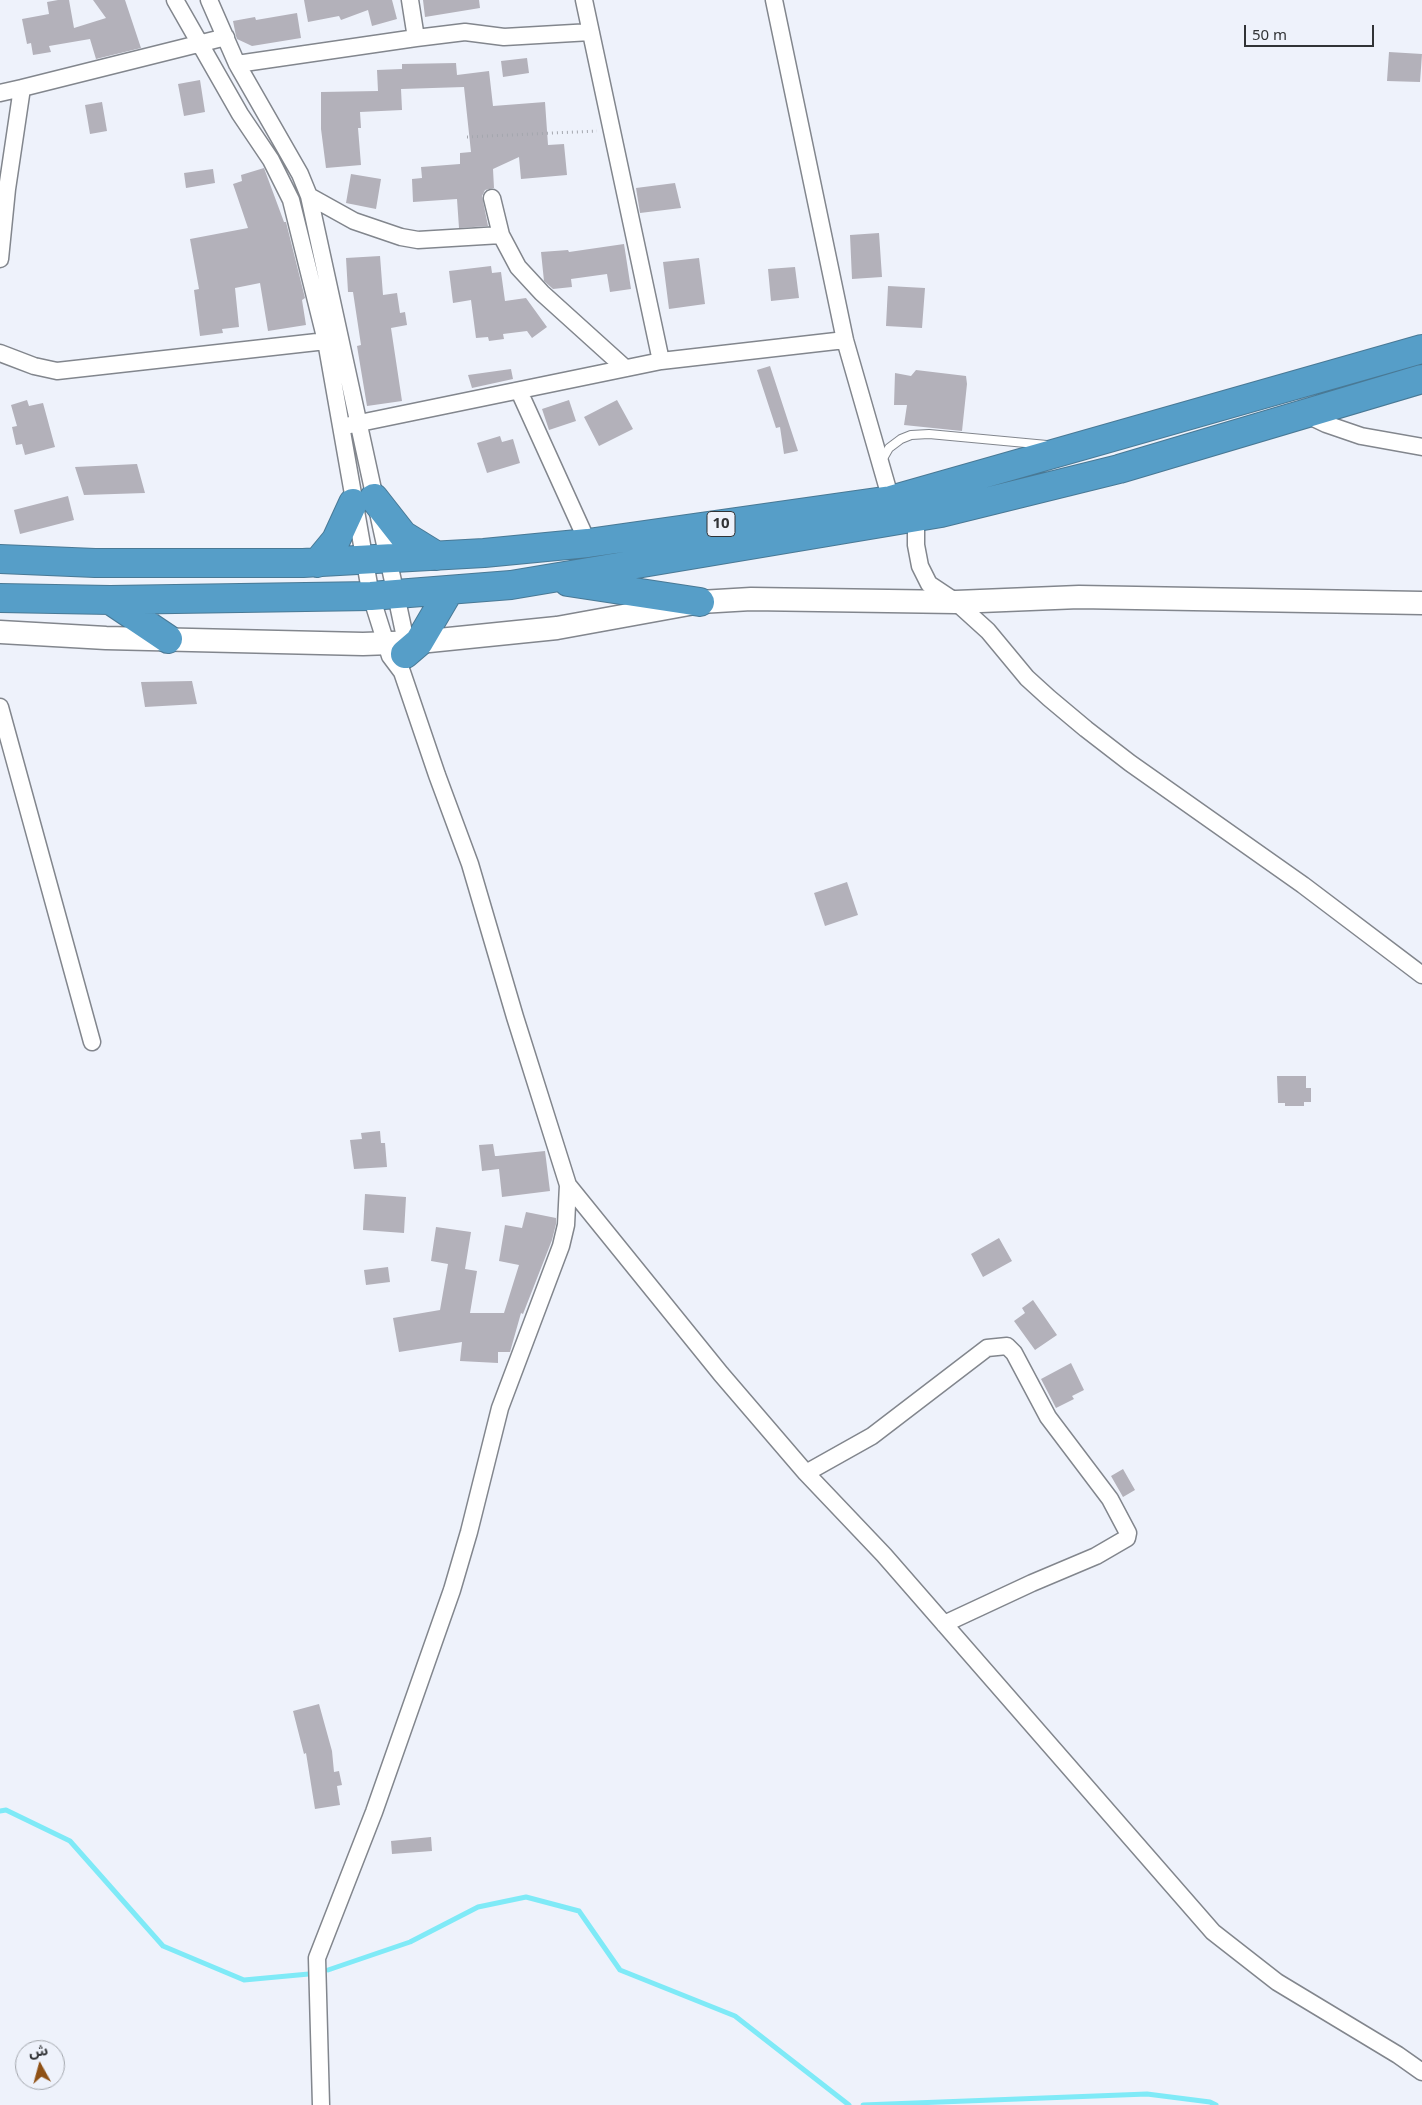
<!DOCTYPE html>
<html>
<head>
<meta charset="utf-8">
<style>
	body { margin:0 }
	#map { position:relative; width:1422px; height:2105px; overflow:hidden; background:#eef2fb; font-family:"Noto Sans","Noto Sans Arabic",sans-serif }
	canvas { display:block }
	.north { position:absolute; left:15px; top:2040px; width:50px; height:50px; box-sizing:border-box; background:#eef2fb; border:1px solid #a2a6ac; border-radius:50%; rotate:353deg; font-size:14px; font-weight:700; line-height:20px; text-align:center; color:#313336 }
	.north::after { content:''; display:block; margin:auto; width:18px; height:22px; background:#8f5115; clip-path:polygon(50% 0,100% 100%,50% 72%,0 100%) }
	.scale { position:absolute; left:1244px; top:25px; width:130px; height:22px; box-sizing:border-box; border:2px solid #313336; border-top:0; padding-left:6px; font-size:15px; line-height:18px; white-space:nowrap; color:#313336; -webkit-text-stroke:4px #eef2fb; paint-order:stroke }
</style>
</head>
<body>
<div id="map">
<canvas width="1422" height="2105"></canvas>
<div class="north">ش</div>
<div class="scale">50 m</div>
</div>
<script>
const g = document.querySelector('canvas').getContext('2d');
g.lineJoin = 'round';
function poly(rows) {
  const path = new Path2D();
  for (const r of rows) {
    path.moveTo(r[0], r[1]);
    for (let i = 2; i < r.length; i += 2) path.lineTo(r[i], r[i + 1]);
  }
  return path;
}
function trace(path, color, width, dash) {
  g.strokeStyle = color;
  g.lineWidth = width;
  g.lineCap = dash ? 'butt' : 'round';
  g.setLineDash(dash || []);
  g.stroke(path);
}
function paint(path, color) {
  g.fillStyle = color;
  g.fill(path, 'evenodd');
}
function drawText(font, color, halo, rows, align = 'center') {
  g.font = font + ' "Noto Sans",sans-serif';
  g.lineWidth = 4;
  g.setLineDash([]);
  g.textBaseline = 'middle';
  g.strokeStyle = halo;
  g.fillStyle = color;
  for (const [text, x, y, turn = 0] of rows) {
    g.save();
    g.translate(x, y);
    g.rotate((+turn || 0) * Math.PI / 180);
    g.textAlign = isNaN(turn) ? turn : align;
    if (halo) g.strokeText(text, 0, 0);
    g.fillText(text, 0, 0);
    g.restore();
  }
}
trace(poly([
	[0,1811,6,1810,70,1841,163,1946,244,1980,309,1974],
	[328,1970,410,1942,478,1907,526,1897,579,1911,620,1970,735,2016,849,2105],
	[863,2105,1147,2094,1210,2102,1216,2105]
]), '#7feaf7', 5);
paint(poly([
	[58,0,69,0,74,28,106,18,93,0,125,0,141,48,96,59,90,39,49,46,51,52,33,55,31,43,27,44,22,19,49,14,47,2],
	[304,0,392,0,397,19,372,26,368,10,341,20,339,16,308,22],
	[423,0,479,0,480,8,425,17],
	[297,13,301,38,252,46,237,39,236,36,233,21,255,17,256,20],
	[1389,52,1422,54,1420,82,1387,81],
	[527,58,529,73,503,77,501,61],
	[456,63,457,75,489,71,493,106,545,102,548,145,564,144,567,175,521,179,519,157,493,169,494,188,485,190,482,196,488,226,459,228,457,199,413,202,412,179,422,178,421,167,460,164,460,153,471,152,464,87,401,89,402,110,360,112,361,128,358,128,361,165,326,168,321,129,321,92,378,91,377,70,402,69,402,64],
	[200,80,205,112,184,116,178,84],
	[102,102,107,131,90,134,85,105],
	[264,168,284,222,286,222,305,298,302,300,306,325,268,331,260,283,235,288,239,327,222,329,223,333,200,336,194,290,199,289,190,239,248,228,233,184,242,181,241,175],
	[213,169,215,183,186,188,184,173],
	[351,174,381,179,376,209,346,203],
	[675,183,681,208,640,213,636,188],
	[879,233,882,277,852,279,850,235],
	[624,244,631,289,610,292,607,274,571,279,572,287,553,289,544,281,541,252,568,250,569,252],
	[380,256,383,295,397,293,400,313,405,312,407,325,391,328,402,401,367,406,357,346,361,345,353,292,348,292,346,258],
	[699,258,705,304,669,309,663,262],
	[491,266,492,273,501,272,505,301,526,298,547,327,532,338,527,331,503,334,504,339,489,341,488,337,476,338,471,300,453,303,449,271],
	[795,267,799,298,771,301,768,269],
	[888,286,925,288,922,328,886,326],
	[770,366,789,424,798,451,784,454,780,427,776,428,757,370],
	[511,369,513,379,472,388,468,375],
	[916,370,966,376,967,384,962,431,904,425,907,405,894,405,895,373,911,376],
	[27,400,29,406,43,403,55,447,25,455,22,444,16,445,12,427,17,426,11,405],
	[569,400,576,421,549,430,542,409],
	[617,400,633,429,599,446,584,417],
	[500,436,502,442,513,439,520,463,487,473,477,443],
	[137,464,145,493,84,495,75,467],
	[68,496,74,520,20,534,14,510],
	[192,681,197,704,145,707,141,682],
	[847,882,858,915,825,926,814,893],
	[1277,1076,1306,1076,1306,1088,1311,1088,1311,1102,1304,1102,1304,1106,1285,1106,1285,1103,1278,1103],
	[380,1131,381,1143,385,1143,387,1167,354,1169,350,1140,362,1139,361,1133],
	[493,1144,495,1156,497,1156,545,1151,550,1191,502,1197,499,1169,482,1171,479,1145],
	[365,1194,406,1197,404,1233,363,1230],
	[526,1212,556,1218,556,1224,552,1240,523,1314,521,1313,510,1352,498,1352,498,1363,460,1361,462,1342,399,1352,393,1318,440,1310,448,1264,431,1261,436,1227,471,1232,465,1269,477,1271,470,1313,504,1313,519,1265,499,1261,505,1225,522,1228],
	[999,1238,1012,1261,983,1277,971,1254],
	[388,1267,390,1282,366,1285,364,1270],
	[1033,1300,1057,1335,1035,1350,1014,1321,1025,1313,1022,1308],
	[1071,1363,1084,1390,1072,1396,1074,1399,1056,1408,1041,1379],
	[1123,1469,1135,1490,1123,1497,1111,1476],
	[319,1704,332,1751,334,1772,339,1771,342,1785,337,1786,340,1805,315,1809,306,1753,304,1754,293,1711],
	[431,1837,432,1851,392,1854,391,1841]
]), '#b3b1ba');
const lane = poly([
	[881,462,889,448,901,439,911,435,929,434,1047,445]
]);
const street = poly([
	[175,0,240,114,271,160,291,200,326,341,371,596,390,656,402,672,437,775,470,864,515,1017,568,1185,566,1225,561,1246,500,1408,469,1532,452,1590,374,1812,317,1958,321,2105],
	[209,0,237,64,300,174,309,196,396,595,406,642,405,653],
	[410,0,416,38],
	[584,0,661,361],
	[774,0,845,340,891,500],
	[237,64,416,38,465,32,504,37,591,32],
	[0,93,22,88],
	[309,196,354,221,401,237,418,240,501,235],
	[492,198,501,235,518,267,542,293,625,368],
	[0,259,7,189,22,88,226,37],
	[0,353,34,366,57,371,326,341],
	[519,391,588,543],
	[1305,414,1326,424,1361,436,1422,447],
	[350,425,661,361,845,340],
	[916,517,916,545,920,566,929,584,956,602,988,631,1027,678,1049,698,1086,729,1130,763,1303,885,1422,975],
	[0,707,92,1042],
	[568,1185,721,1374,806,1473,884,1555,1213,1932,1277,1982,1398,2055,1422,2072],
	[806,1473,872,1436,987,1348,1007,1346,1014,1353,1048,1417,1110,1499,1128,1533,1127,1538,1096,1556,1032,1583,944,1624]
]);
const secondary = poly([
	[0,632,106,638,363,644,419,642,557,628,700,602,751,599,956,602,1079,597,1422,603]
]);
const highway = poly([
	[374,498,403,535,437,556],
	[0,559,95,563,303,563,484,553,588,543,891,500,1422,349],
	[317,563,336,540,353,503],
	[568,582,700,602],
	[0,598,110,600,371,596,511,585,941,513,1119,469,1422,379],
	[110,600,168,639],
	[405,654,419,642,449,591]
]);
trace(lane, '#82868d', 10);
trace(street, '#82868d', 19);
trace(secondary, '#82868d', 25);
trace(highway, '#497995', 30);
trace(poly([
	[467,137,597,131]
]), '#a4a7ae', 3, [1, 4]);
trace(lane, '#fff', 8);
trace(street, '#fff', 16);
trace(secondary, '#fff', 22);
trace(highway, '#569ec8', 28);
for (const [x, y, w] of [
	[721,524,28]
]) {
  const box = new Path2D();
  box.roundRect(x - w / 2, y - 12.5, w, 25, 4);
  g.fillStyle = '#eef2fb';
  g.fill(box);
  trace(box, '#313336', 1);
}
drawText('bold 15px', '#313336', null, [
	["10",721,524]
]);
</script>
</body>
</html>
